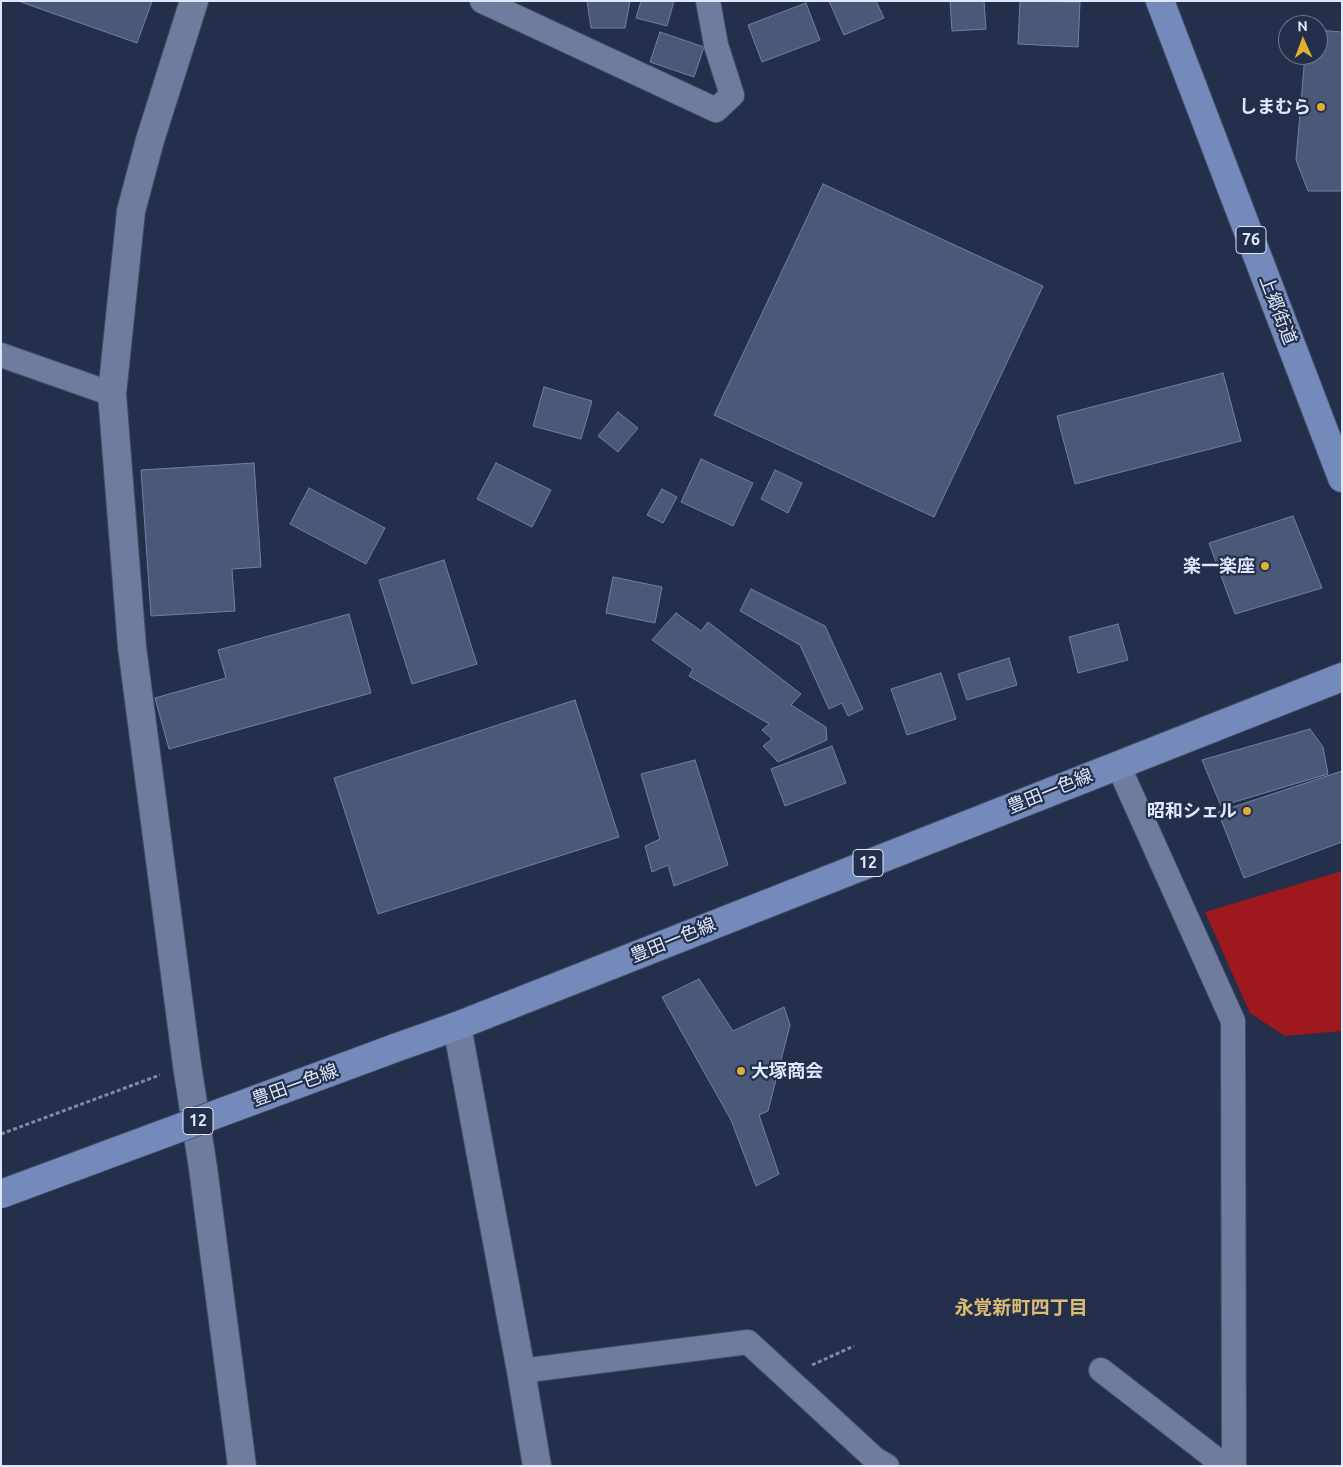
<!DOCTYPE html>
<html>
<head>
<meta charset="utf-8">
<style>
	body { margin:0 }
	#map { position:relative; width:1343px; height:1467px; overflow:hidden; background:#232f4b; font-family:Ubuntu,sans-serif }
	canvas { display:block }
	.frame { position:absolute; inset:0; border:2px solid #dfe8fa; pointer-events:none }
	.north { position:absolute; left:1278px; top:15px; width:50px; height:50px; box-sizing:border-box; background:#232f4b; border:1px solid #6e7991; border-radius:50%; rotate:358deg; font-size:14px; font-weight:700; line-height:20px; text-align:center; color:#dfe8fa }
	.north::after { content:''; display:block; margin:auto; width:18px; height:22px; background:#e1af34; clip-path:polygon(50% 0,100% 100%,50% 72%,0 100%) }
</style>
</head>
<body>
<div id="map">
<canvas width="1343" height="1467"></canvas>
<div class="frame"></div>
<div class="north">N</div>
</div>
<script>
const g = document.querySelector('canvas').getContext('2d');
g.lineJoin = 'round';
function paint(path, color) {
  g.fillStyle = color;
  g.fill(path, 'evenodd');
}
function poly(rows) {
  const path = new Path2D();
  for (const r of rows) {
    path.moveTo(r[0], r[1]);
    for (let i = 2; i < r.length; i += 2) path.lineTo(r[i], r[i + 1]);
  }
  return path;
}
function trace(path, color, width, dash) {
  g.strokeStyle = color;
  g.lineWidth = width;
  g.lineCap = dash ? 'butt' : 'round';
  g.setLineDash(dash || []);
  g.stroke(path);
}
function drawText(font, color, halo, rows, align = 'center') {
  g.font = font + ' Ubuntu,"Noto Sans JP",sans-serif';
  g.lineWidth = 4.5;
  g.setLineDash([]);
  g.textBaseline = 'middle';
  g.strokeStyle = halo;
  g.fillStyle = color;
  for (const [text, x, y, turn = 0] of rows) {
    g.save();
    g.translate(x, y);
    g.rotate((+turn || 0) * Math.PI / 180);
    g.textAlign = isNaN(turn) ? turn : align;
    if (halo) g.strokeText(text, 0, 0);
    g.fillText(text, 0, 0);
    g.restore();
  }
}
paint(poly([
	[1342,871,1342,1031,1285,1036,1250,1013,1205,912]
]), '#9e191e');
const building = poly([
	[18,1,152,1,137,43,18,1],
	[587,1,630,1,625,28,591,28,587,1],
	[641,1,674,1,667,26,636,18,641,1],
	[829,1,876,1,884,18,844,35,829,1],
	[950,1,984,1,986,29,952,31,950,1],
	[1020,1,1080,2,1078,47,1018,44,1020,1],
	[806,3,820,40,762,62,748,25,806,3],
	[1318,30,1342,32,1342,191,1308,191,1296,160,1305,55,1318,55,1318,30],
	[660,32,704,47,694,77,650,62,660,32],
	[823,184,1043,286,934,517,714,415,823,184],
	[1223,373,1241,441,1075,484,1057,416,1223,373],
	[544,387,592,401,581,439,533,426,544,387],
	[618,412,638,428,618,452,598,436,618,412],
	[701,459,753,483,733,526,681,502,701,459],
	[254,463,261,567,232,569,235,611,151,616,141,470,254,463],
	[496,463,551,490,532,527,477,499,496,463],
	[775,470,802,483,788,513,761,499,775,470],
	[309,488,385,528,366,564,290,524,309,488],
	[662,489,677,497,663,523,647,515,662,489],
	[1293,516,1322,588,1235,614,1209,543,1293,516],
	[444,560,477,664,412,684,379,580,444,560],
	[613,577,662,587,655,623,606,613,613,577],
	[751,589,825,626,863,709,848,716,842,703,829,709,800,645,740,611,751,589],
	[676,613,701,631,708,622,801,694,791,705,826,727,827,740,778,762,763,746,772,739,762,730,769,724,689,676,693,669,652,640,676,613],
	[349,614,371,693,169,749,155,698,226,678,218,650,349,614],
	[1118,624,1128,660,1078,673,1069,637,1118,624],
	[1009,658,1017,685,967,700,958,674,1009,658],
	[941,673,956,719,907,735,891,689,941,673],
	[575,700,619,837,378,914,334,778,575,700],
	[1310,729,1323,747,1328,774,1221,806,1202,760,1310,729],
	[832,746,846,783,785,806,771,769,832,746],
	[695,760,728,865,674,886,668,865,652,872,645,846,660,839,641,774,695,760],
	[1342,771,1342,842,1244,878,1218,812,1342,771],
	[699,979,733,1031,784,1007,790,1025,768,1111,759,1115,779,1174,756,1186,731,1120,662,997,699,979]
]);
paint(building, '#4b5978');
trace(building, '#7281a2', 1);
const street = poly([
	[482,1,716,110,732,95,716,45,708,1],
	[1,355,112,394],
	[1118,765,1233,1021,1234,1466],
	[1101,1370,1225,1466],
	[521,1371,748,1342,875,1459,887,1466]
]);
const secondary = poly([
	[194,1,150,140,131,211,112,394,132,647,187,1065,203,1168,242,1466],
	[457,1026,521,1371,537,1466]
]);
const primary = poly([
	[1160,1,1342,478],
	[395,1048,457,1026,1342,677]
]);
trace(street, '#434d65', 26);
trace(secondary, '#434d65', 30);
trace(primary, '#434d65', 30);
trace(poly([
	[1,1134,160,1075],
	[812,1365,854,1346]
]), '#808ba2', 3, [4, 2.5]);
trace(street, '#6e7d9e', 24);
trace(secondary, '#6e7d9e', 28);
trace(primary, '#748aba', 28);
const primaryBridge = poly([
	[1,1194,395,1048]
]);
trace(primaryBridge, '#434d65', 30, []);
trace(primaryBridge, '#748aba', 28);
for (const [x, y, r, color] of [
	[1321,107,5,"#e1af34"],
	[1265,566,5,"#e1af34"],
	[1247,811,5,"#e1af34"],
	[741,1071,5,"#e1af34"]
]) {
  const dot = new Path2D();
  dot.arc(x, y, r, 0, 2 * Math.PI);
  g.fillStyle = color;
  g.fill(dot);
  trace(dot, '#232f4b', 2);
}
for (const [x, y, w] of [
	[1251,240,30],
	[868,863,30],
	[198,1121,30]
]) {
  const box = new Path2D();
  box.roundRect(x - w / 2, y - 13.5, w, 27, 4);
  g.fillStyle = '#232f4b';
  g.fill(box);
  trace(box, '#dfe8fa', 1);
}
drawText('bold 16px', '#dfe8fa', null, [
	["76",1251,240],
	["12",868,863],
	["12",198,1121]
]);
drawText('bold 18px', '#dfe8fa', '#232f4b', [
	["しまむら",1311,107],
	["楽一楽座",1255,566],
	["昭和シェル",1237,811],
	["大塚商会",751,1071,"left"]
], 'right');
drawText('18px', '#dfe8fa', '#232f4b', [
	["上郷街道",1278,310,69],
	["豊田一色線",1050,791,-22],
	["豊田一色線",673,940,-22],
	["豊田一色線",295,1085,-20]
]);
drawText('bold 19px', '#ddbc73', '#232f4b', [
	["永覚新町四丁目",1021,1308]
]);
</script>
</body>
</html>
